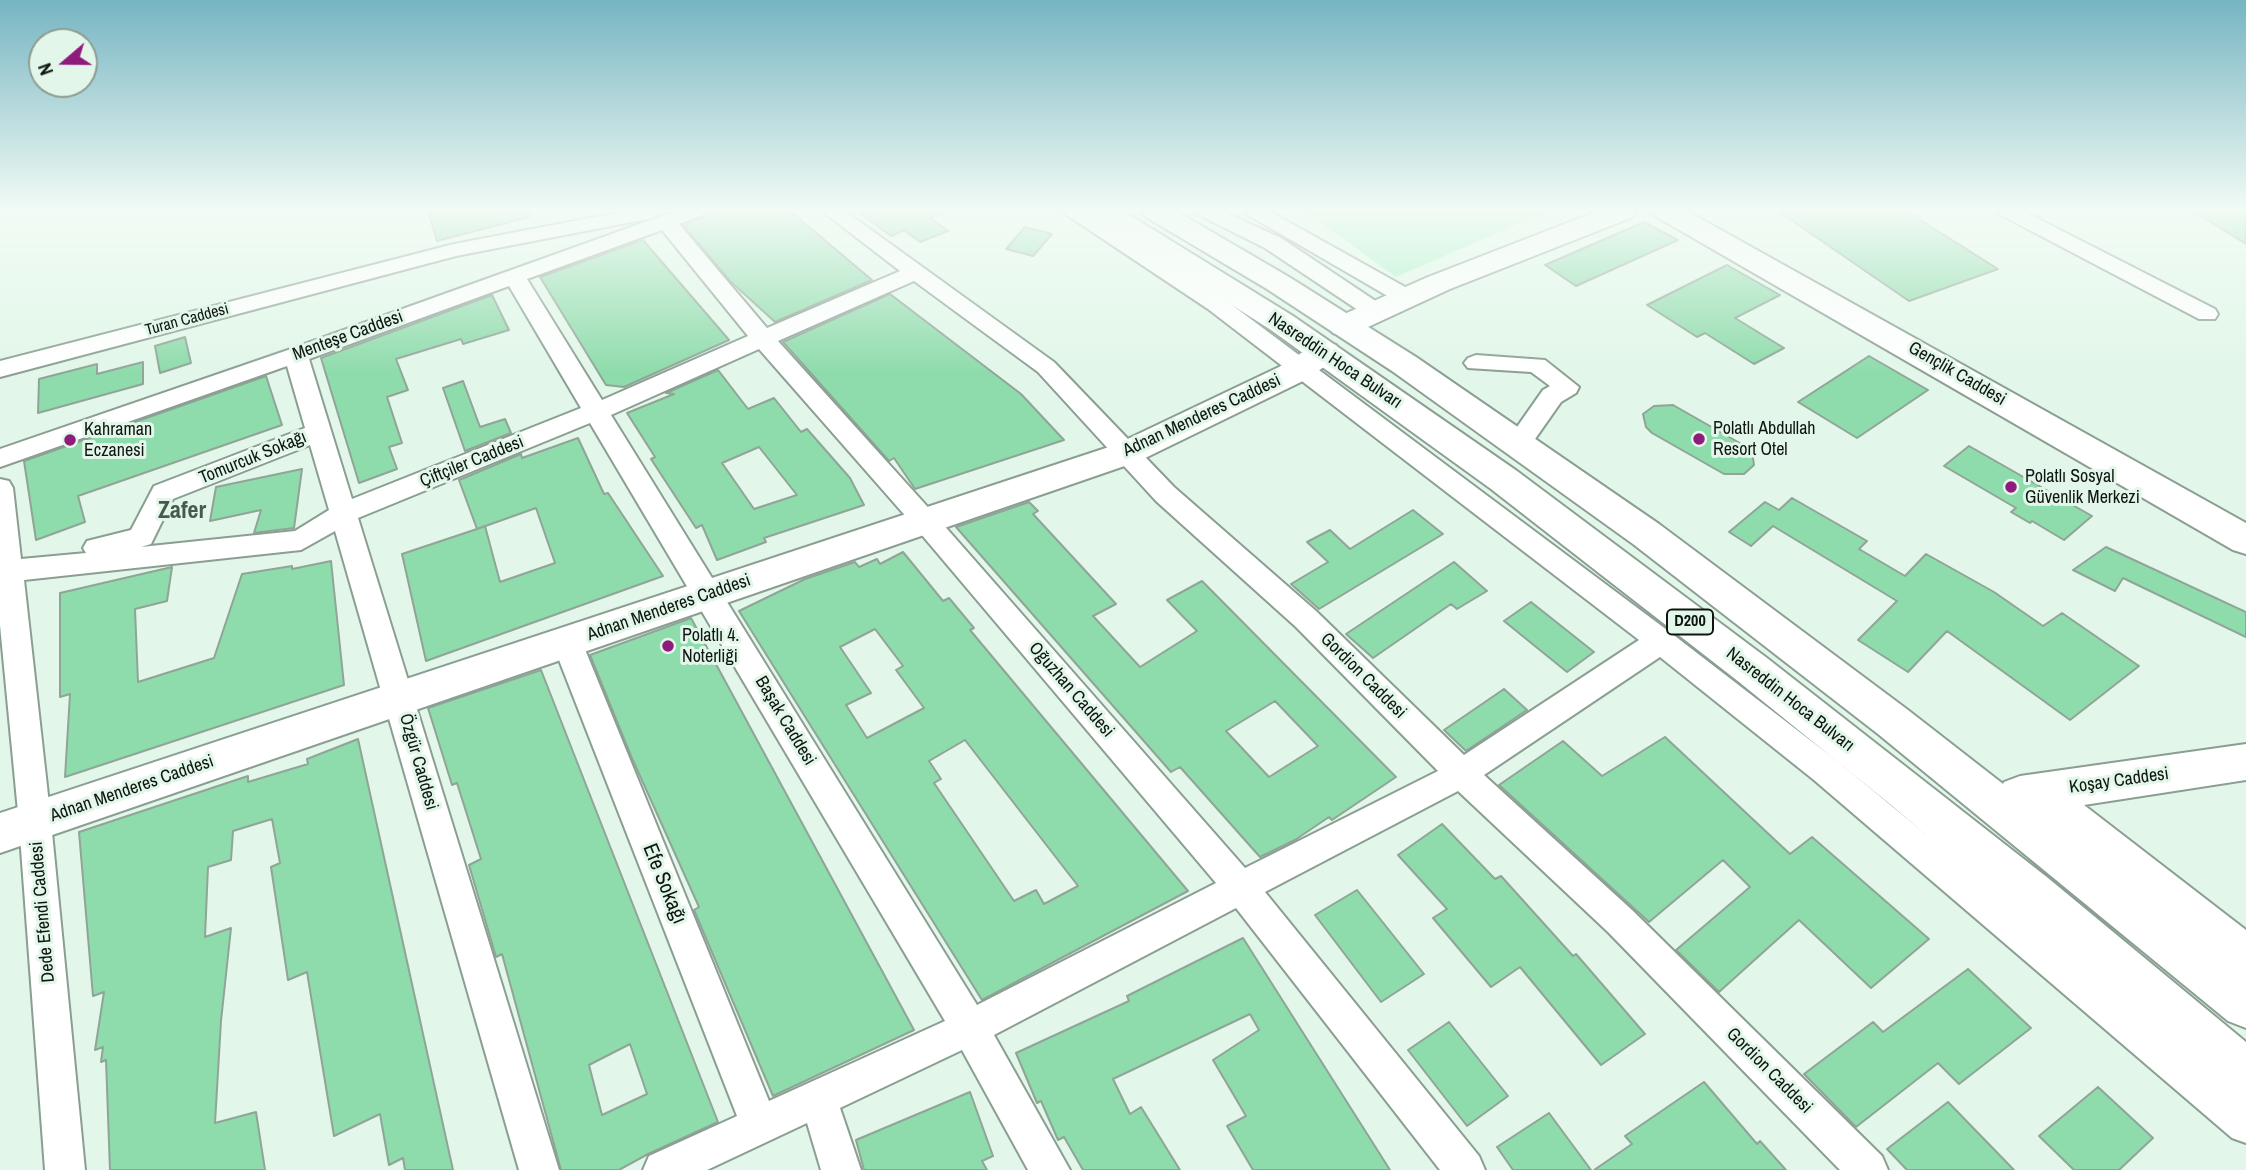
<!DOCTYPE html>
<html>
<head>
<meta charset="utf-8">
<style>
	body { margin:0 }
	#map { position:relative; width:2246px; height:1170px; overflow:hidden; background:#e2f7e9; font-family:"Archivo Narrow",sans-serif }
	canvas { display:block }
	.north { position:absolute; left:28px; top:28px; width:70px; height:70px; box-sizing:border-box; background:#e2f7e9; border:2px solid #8e9d93; border-radius:50%; rotate:250deg; font-size:19px; font-weight:700; line-height:28px; text-align:center; color:#0f1611 }
	.north::after { content:''; display:block; margin:auto; width:24px; height:32px; background:#8f1c7c; clip-path:polygon(50% 0,100% 100%,50% 72%,0 100%) }
</style>
</head>
<body>
<div id="map">
<canvas width="2246" height="1170"></canvas>
<div class="north">N</div>
</div>
<script>
const g = document.querySelector('canvas').getContext('2d');
g.lineJoin = 'round';
function paint(path, color) {
  g.fillStyle = color;
  g.fill(path, 'evenodd');
}
function poly(rows) {
  const path = new Path2D();
  for (const r of rows) {
    path.moveTo(r[0], r[1]);
    for (let i = 2; i < r.length; i += 2) path.lineTo(r[i], r[i + 1]);
  }
  return path;
}
function trace(path, color, width, dash) {
  g.strokeStyle = color;
  g.lineWidth = width;
  g.lineCap = dash ? 'butt' : 'round';
  g.setLineDash(dash || []);
  g.stroke(path);
}
function drawText(font, color, halo, rows, align = 'center') {
  g.font = font + ' "Archivo Narrow",sans-serif';
  g.lineWidth = 6;
  g.setLineDash([]);
  g.textBaseline = 'middle';
  g.strokeStyle = halo;
  g.fillStyle = color;
  for (const [text, x, y, turn = 0] of rows) {
    g.save();
    g.translate(x, y);
    g.rotate((+turn || 0) * Math.PI / 180);
    g.textAlign = isNaN(turn) ? turn : align;
    if (halo) g.strokeText(text, 0, 0);
    g.fillText(text, 0, 0);
    g.restore();
  }
}
paint(poly([
	[1304,211,1548,211,1396,277]
]), '#abf2c5');
const building = poly([
	[428,211,528,211,529,217,437,241,428,211],
	[708,211,790,211,872,280,775,322,730,281,683,225,703,217,708,211],
	[857,211,945,211,930,218,948,231,920,242,904,230,891,236,857,211],
	[1778,211,1906,211,1998,269,1909,301,1778,211],
	[2193,211,2246,211,2246,244,2193,211],
	[1644,222,1678,240,1576,286,1545,265,1644,222],
	[1025,227,1052,234,1033,256,1006,249,1025,227],
	[643,240,729,340,624,387,606,385,540,277,643,240],
	[1727,265,1780,295,1735,318,1784,348,1754,364,1705,333,1697,337,1647,305,1727,265],
	[890,294,1021,394,1064,440,915,489,894,458,889,461,783,342,890,294],
	[492,295,509,330,463,344,461,339,396,359,408,390,387,397,402,443,389,447,397,469,359,483,321,358,492,295],
	[185,337,191,363,160,373,155,346,185,337],
	[1869,356,1928,390,1857,438,1798,402,1869,356],
	[143,362,143,384,38,413,39,379,97,364,97,374,143,362],
	[718,370,748,409,774,398,801,432,807,429,850,478,864,505,764,538,766,542,717,560,702,525,696,528,651,459,655,457,627,413,674,394,666,393,718,370],
	[759,447,797,495,754,509,722,463,759,447],
	[266,376,282,425,78,496,85,522,36,540,24,461,266,376],
	[463,381,480,427,505,419,511,433,465,451,443,388,463,381],
	[1673,405,1745,446,1752,452,1754,465,1744,474,1724,474,1652,433,1646,427,1643,414,1654,406,1673,405],
	[578,438,604,494,608,493,663,576,426,661,402,554,477,529,459,480,521,454,522,458,578,438],
	[536,508,555,563,500,582,485,526,477,529,536,508],
	[1969,446,2092,516,2064,540,2032,521,2030,523,2011,512,2016,508,1944,466,1969,446],
	[302,469,294,528,254,533,261,510,210,521,216,487,302,469],
	[1792,498,1867,541,1859,549,1905,576,1926,554,1994,592,2043,626,2062,613,2139,666,2070,720,1947,631,1908,672,1858,640,1897,601,1773,526,1751,546,1729,532,1765,502,1779,510,1792,498],
	[1029,502,1038,511,1033,514,1116,604,1093,616,1140,667,1197,631,1167,600,1202,581,1396,777,1332,820,1329,817,1295,840,1260,857,1180,767,1171,772,956,527,1029,502],
	[1275,701,1318,746,1269,777,1226,731,1275,701],
	[1413,510,1443,534,1319,609,1291,584,1328,562,1307,542,1330,530,1350,549,1413,510],
	[2106,547,2246,612,2246,637,2123,578,2115,591,2073,570,2106,547],
	[903,552,943,601,949,598,974,628,970,630,1188,891,982,1000,739,611,805,579,855,562,859,567,877,559,880,564,903,552],
	[875,629,903,666,896,670,924,708,867,738,846,705,871,693,840,647,875,629],
	[965,740,1075,882,1078,886,1044,904,1036,890,1014,901,934,783,941,779,929,761,965,740],
	[331,561,344,685,65,777,70,694,60,697,60,593,172,567,167,601,135,609,138,682,214,658,242,574,292,566,292,569,331,561],
	[1454,562,1487,591,1457,609,1451,604,1373,658,1346,634,1454,562],
	[1531,602,1594,652,1567,672,1504,621,1531,602],
	[691,618,914,1030,773,1096,694,910,699,907,631,756,590,655,691,618],
	[541,670,718,1122,648,1154,619,1170,561,1170,502,954,496,957,469,865,481,859,457,783,452,785,428,708,541,670],
	[630,1044,647,1094,602,1115,589,1065,630,1044],
	[1504,689,1527,710,1466,751,1444,730,1504,689],
	[1665,737,1790,854,1812,837,1929,939,1871,988,1799,920,1719,992,1676,950,1750,887,1723,860,1649,922,1499,785,1563,741,1602,776,1665,737],
	[358,739,453,1170,405,1170,403,1158,389,1165,380,1114,334,1136,307,972,288,980,271,867,280,863,272,819,233,831,231,860,208,867,205,937,231,928,221,1021,215,1123,256,1112,265,1170,110,1170,106,1060,101,1062,103,1047,95,1050,104,992,93,996,79,832,248,776,248,782,308,764,307,759,358,739],
	[1442,824,1495,879,1501,876,1573,956,1576,954,1645,1034,1601,1065,1520,967,1491,987,1433,918,1447,909,1398,855,1442,824],
	[1357,890,1424,974,1381,1002,1315,915,1357,890],
	[1243,938,1390,1170,1253,1170,1227,1126,1246,1116,1213,1060,1259,1030,1250,1014,1113,1079,1130,1114,1141,1107,1180,1170,1083,1170,1064,1137,1058,1140,1041,1101,1037,1103,1016,1053,1129,1001,1127,996,1243,938],
	[1968,969,2031,1028,1959,1084,1938,1063,1856,1127,1804,1074,1873,1022,1883,1032,1968,969],
	[1449,1022,1508,1096,1467,1126,1408,1050,1449,1022],
	[1704,1082,1757,1144,1760,1141,1786,1170,1594,1170,1632,1144,1625,1136,1704,1082],
	[2098,1087,2153,1138,2119,1170,2074,1170,2039,1136,2098,1087],
	[970,1092,993,1156,982,1161,987,1170,864,1170,856,1140,970,1092],
	[1948,1102,2014,1170,1907,1170,1887,1149,1948,1102],
	[1549,1113,1591,1170,1513,1170,1497,1147,1549,1113]
]);
paint(building, '#8edbab');
trace(building, '#90a497', 2);
const street = poly([
	[627,211,656,211,657,213,654,217,647,219,456,256,0,377,0,361,454,244,627,211],
	[676,211,705,211,702,215,679,224,767,328,900,271,822,211,845,211,1054,362,1174,487,1316,611,1464,755,1639,640,1208,309,1061,211,1085,211,1224,299,1671,633,1836,760,2246,1099,2246,1143,2232,1138,1814,780,1660,657,1484,775,1632,910,1882,1156,1888,1170,1840,1170,1608,932,1458,791,1265,892,1479,1156,1485,1170,1440,1170,1236,908,994,1035,1070,1170,1028,1170,962,1050,840,1108,861,1170,821,1170,807,1123,707,1170,643,1170,649,1156,737,1116,552,642,557,634,567,631,577,634,582,642,769,1101,945,1021,590,423,358,518,559,1170,519,1170,335,531,301,550,24,580,51,822,85,1170,45,1170,19,822,0,625,0,479,9,481,13,488,21,559,86,553,83,548,87,541,131,530,154,486,305,428,287,366,0,467,0,449,288,350,676,211],
	[662,230,748,336,602,400,527,279,662,230],
	[914,281,1038,372,1156,501,1296,627,1438,771,1245,868,934,514,778,341,914,281],
	[509,286,581,408,352,499,309,359,509,286],
	[759,349,916,528,1216,883,977,1005,611,415,759,349],
	[310,445,329,510,295,531,141,547,151,544,173,499,310,445],
	[1196,211,1222,211,1281,238,1383,306,1386,311,1383,316,1375,318,1367,316,1265,248,1199,215,1196,211],
	[1245,211,1269,211,1414,292,1417,297,1414,302,1406,304,1398,302,1248,215,1245,211],
	[1998,211,2023,211,2215,309,2218,314,2215,319,2199,319,2001,215,1998,211],
	[1476,355,1545,360,1579,387,1576,393,1561,402,1528,449,1519,452,1510,449,1506,443,1510,437,1543,390,1550,386,1531,372,1468,368,1464,363,1468,358,1476,355]
]);
const secondary = poly([
	[1598,211,1637,211,1633,217,1450,289,1355,333,1344,336,1333,333,1328,326,1333,319,1428,277,1598,211],
	[1653,211,1687,211,2246,523,2246,554,2233,550,1657,217,1653,211],
	[1325,342,1336,345,1341,352,1336,359,1303,381,1139,461,0,853,0,813,1115,445,1279,367,1314,345,1325,342],
	[2246,744,2246,780,2084,805,2246,930,2246,983,2229,976,2028,813,2020,814,2004,808,1998,795,2004,782,2020,776,2246,744]
]);
const highway = poly([
	[1090,211,1123,211,1293,316,1517,471,1767,658,2048,878,2246,1042,2246,1101,2228,1093,1891,805,1739,682,1491,489,1271,330,1094,217,1090,211],
	[1142,211,1176,211,1289,277,1416,357,1659,524,1908,710,2246,973,2246,1028,2228,1021,1878,734,1633,544,1392,371,1267,289,1146,217,1142,211]
]);
trace(street, '#8a9e91', 4);
trace(secondary, '#8a9e91', 4);
trace(highway, '#8a9e91', 4);
paint(street, '#fff');
paint(secondary, '#fff');
paint(highway, '#fff');
const sky = g.createLinearGradient(0, 0, 0, 374);
sky.addColorStop(0, '#76b5c2');
sky.addColorStop(0.56, '#f2fbf5');
sky.addColorStop(1, '#f2fbf500');
g.fillStyle = sky;
g.fillRect(0, 0, 2246, 374);
for (const [x, y, r, color] of [
	[1699,439,7,"#8f1c7c"],
	[70,440,7,"#8f1c7c"],
	[2011,487,7,"#8f1c7c"],
	[668,646,7,"#8f1c7c"]
]) {
  const dot = new Path2D();
  dot.arc(x, y, r, 0, 2 * Math.PI);
  g.fillStyle = color;
  g.fill(dot);
  trace(dot, '#e2f7e9', 2.5);
}
drawText('16px', '#0f1611', '#e2f7e9', [
	["Turan Caddesi",187,320,-15]
]);
for (const [x, y, w] of [
	[1690,622,46]
]) {
  const box = new Path2D();
  box.roundRect(x - w / 2, y - 12.5, w, 25, 5);
  g.fillStyle = '#e2f7e9';
  g.fill(box);
  trace(box, '#0f1611', 2);
}
drawText('bold 16px', '#0f1611', null, [
	["D200",1690,622]
]);
drawText('18px', '#0f1611', '#e2f7e9', [
	["Menteşe Caddesi",348,336,-20],
	["Nasreddin Hoca Bulvarı",1335,361,34],
	["Gençlik Caddesi",1957,374,30],
	["Adnan Menderes Caddesi",1202,416,-25],
	["Tomurcuk Sokağı",253,458,-22],
	["Çiftçiler Caddesi",472,462,-22],
	["Adnan Menderes Caddesi",669,608,-19],
	["Gordion Caddesi",1363,676,45],
	["Oğuzhan Caddesi",1071,690,49],
	["Nasreddin Hoca Bulvarı",1790,700,38],
	["Başak Caddesi",785,721,59],
	["Özgür Caddesi",418,762,74],
	["Koşay Caddesi",2119,781,-8],
	["Adnan Menderes Caddesi",132,789,-19],
	["Dede Efendi Caddesi",43,912,-95],
	["Gordion Caddesi",1769,1071,45]
]);
drawText('18px', '#0f1611', '#e2f7e9', [
	["Polatlı Abdullah",1713,429],
	["Resort Otel",1713,450],
	["Kahraman",84,430],
	["Eczanesi",84,451],
	["Polatlı Sosyal",2025,477],
	["Güvenlik Merkezi",2025,498],
	["Polatlı 4.",682,636],
	["Noterliği",682,657]
], 'left');
drawText('21px', '#0f1611', '#e2f7e9', [
	["Efe Sokağı",664,884,68]
]);
drawText('bold 24px', '#485a4e', '#e2f7e9', [
	["Zafer",182,512]
]);
</script>
</body>
</html>
